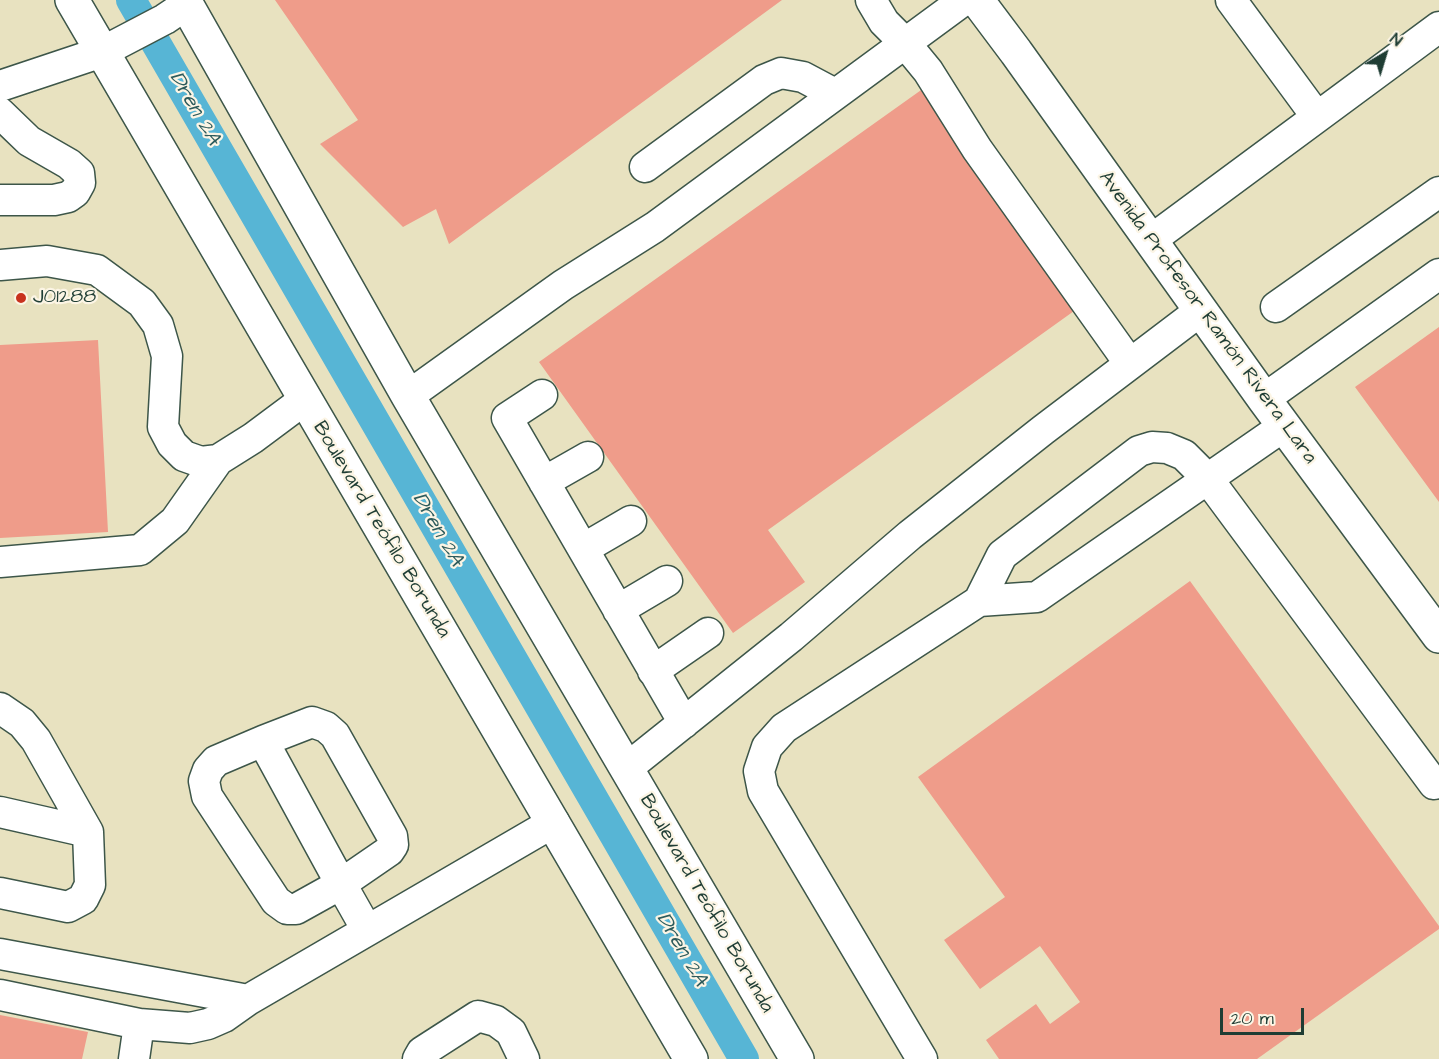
<!DOCTYPE html>
<html>
<head>
<meta charset="utf-8">
<style>
	body { margin:0 }
	#map { position:relative; width:1439px; height:1059px; overflow:hidden; background:#e8e2c0; font-family:"Architects Daughter",sans-serif }
	canvas { display:block }
	.north { position:absolute; left:1355px; top:24px; width:60px; height:60px; -webkit-text-stroke:4px #fcf5e5; paint-order:stroke; rotate:38deg; font-size:16px; font-weight:700; line-height:24px; text-align:center; color:#1f3d34 }
	.north::after { content:''; display:block; margin:auto; width:21px; height:27px; background:#1f3d34; clip-path:polygon(50% 0,100% 100%,50% 72%,0 100%) }
	.scale { position:absolute; left:1220px; top:1008px; width:84px; height:27px; box-sizing:border-box; border:3px solid #1f3d34; border-top:0; padding-left:8px; font-size:18px; line-height:21px; white-space:nowrap; color:#1f3d34; -webkit-text-stroke:4px #fcf5e5; paint-order:stroke }
</style>
</head>
<body>
<div id="map">
<canvas width="1439" height="1059"></canvas>
<div class="north">N</div>
<div class="scale">20 m</div>
</div>
<script>
const g = document.querySelector('canvas').getContext('2d');
g.lineJoin = 'round';
function poly(rows) {
  const path = new Path2D();
  for (const r of rows) {
    path.moveTo(r[0], r[1]);
    for (let i = 2; i < r.length; i += 2) path.lineTo(r[i], r[i + 1]);
  }
  return path;
}
function trace(path, color, width, dash) {
  g.strokeStyle = color;
  g.lineWidth = width;
  g.lineCap = dash ? 'butt' : 'round';
  g.setLineDash(dash || []);
  g.stroke(path);
}
function paint(path, color) {
  g.fillStyle = color;
  g.fill(path, 'evenodd');
}
function drawText(font, color, halo, rows, align = 'center') {
  g.font = font + ' "Architects Daughter",sans-serif';
  g.lineWidth = 4.5;
  g.setLineDash([]);
  g.textBaseline = 'middle';
  g.strokeStyle = halo;
  g.fillStyle = color;
  for (const [text, x, y, turn = 0] of rows) {
    g.save();
    g.translate(x, y);
    g.rotate((+turn || 0) * Math.PI / 180);
    g.textAlign = isNaN(turn) ? turn : align;
    if (halo) g.strokeText(text, 0, 0);
    g.fillText(text, 0, 0);
    g.restore();
  }
}
trace(poly([
	[131,0,744,1059]
]), '#57b5d5', 30);
paint(poly([
	[275,0,782,0,449,244,436,209,403,227,320,144,358,120],
	[924,88,1081,306,768,530,805,582,733,633,539,362],
	[1439,327,1439,502,1355,387],
	[98,340,108,532,0,538,0,345],
	[1190,581,1439,926,1439,929,1257,1059,999,1059,986,1040,1036,1004,1050,1024,1080,1002,1040,946,980,989,944,940,1005,897,918,777],
	[0,1015,88,1032,82,1059,0,1059]
]), '#ef9c8a');
const minor = poly([
	[871,0,884,22,905,43,928,71,977,149,1130,364],
	[1231,0,1317,117],
	[0,86,102,52,165,19,187,4],
	[0,113,29,141,69,164,79,173,80,183,75,192,68,197,54,200,0,200],
	[645,167,764,80,781,73,803,77,835,94],
	[1151,240,1439,27],
	[0,265,47,261,97,270,142,303,158,325,167,356,163,427,172,444,184,456,201,462,218,460,253,438,304,400],
	[1276,307,1439,192],
	[542,395,507,418,684,723],
	[408,396,563,285,655,227,964,0],
	[1264,399,1439,274],
	[544,482,588,457],
	[583,549,631,521],
	[0,562,140,550,175,521,218,460],
	[979,601,1002,555,1139,451,1152,447,1167,448,1184,455,1208,479,1434,784],
	[618,610,667,581],
	[653,671,708,633],
	[0,708,22,723,36,740,88,832,90,885,83,899,68,907,0,893],
	[263,741,341,884,389,851,393,845,392,836,335,735,326,727,312,722,263,741,216,761,208,770,204,781,207,796,276,901,287,909,296,909,341,884,367,930],
	[627,768,791,637,910,535,1043,430,1200,311],
	[0,812,88,832],
	[0,954,248,1000],
	[0,995,139,1024,190,1028,208,1024,224,1017,248,1000,554,822],
	[134,1059,139,1024],
	[418,1059,422,1052,478,1016,496,1021,511,1032,524,1059],
	[922,1059,763,791,759,771,767,747,784,728,979,601,1037,597,1284,426]
]);
const major = poly([
	[72,0,691,1059],
	[184,0,408,396,797,1059],
	[977,0,1016,52,1264,399,1439,636]
]);
trace(minor, '#3d5649', 33);
trace(major, '#3d5649', 36);
trace(minor, '#fff', 30);
trace(major, '#fff', 33);
for (const [x, y, r, color] of [
	[21,298,6,"#c8321e"]
]) {
  const dot = new Path2D();
  dot.arc(x, y, r, 0, 2 * Math.PI);
  g.fillStyle = color;
  g.fill(dot);
  trace(dot, '#fcf5e5', 2);
}
drawText('20px', '#1f3d34', '#fcf5e5', [
	["J01288",33,298]
], 'left');
drawText('20px', '#1f3d34', '#fcf5e5', [
	["Avenida Profesor Ramón Rivera Lara",1207,318,54],
	["Boulevard Teófilo Borunda",381,530,59],
	["Boulevard Teófilo Borunda",706,904,60]
]);
drawText('italic 21px', '#2d5b5c', '#fcf5e5', [
	["Dren 2A",194,109,60],
	["Dren 2A",437,530,60],
	["Dren 2A",681,950,60]
]);
</script>
</body>
</html>
